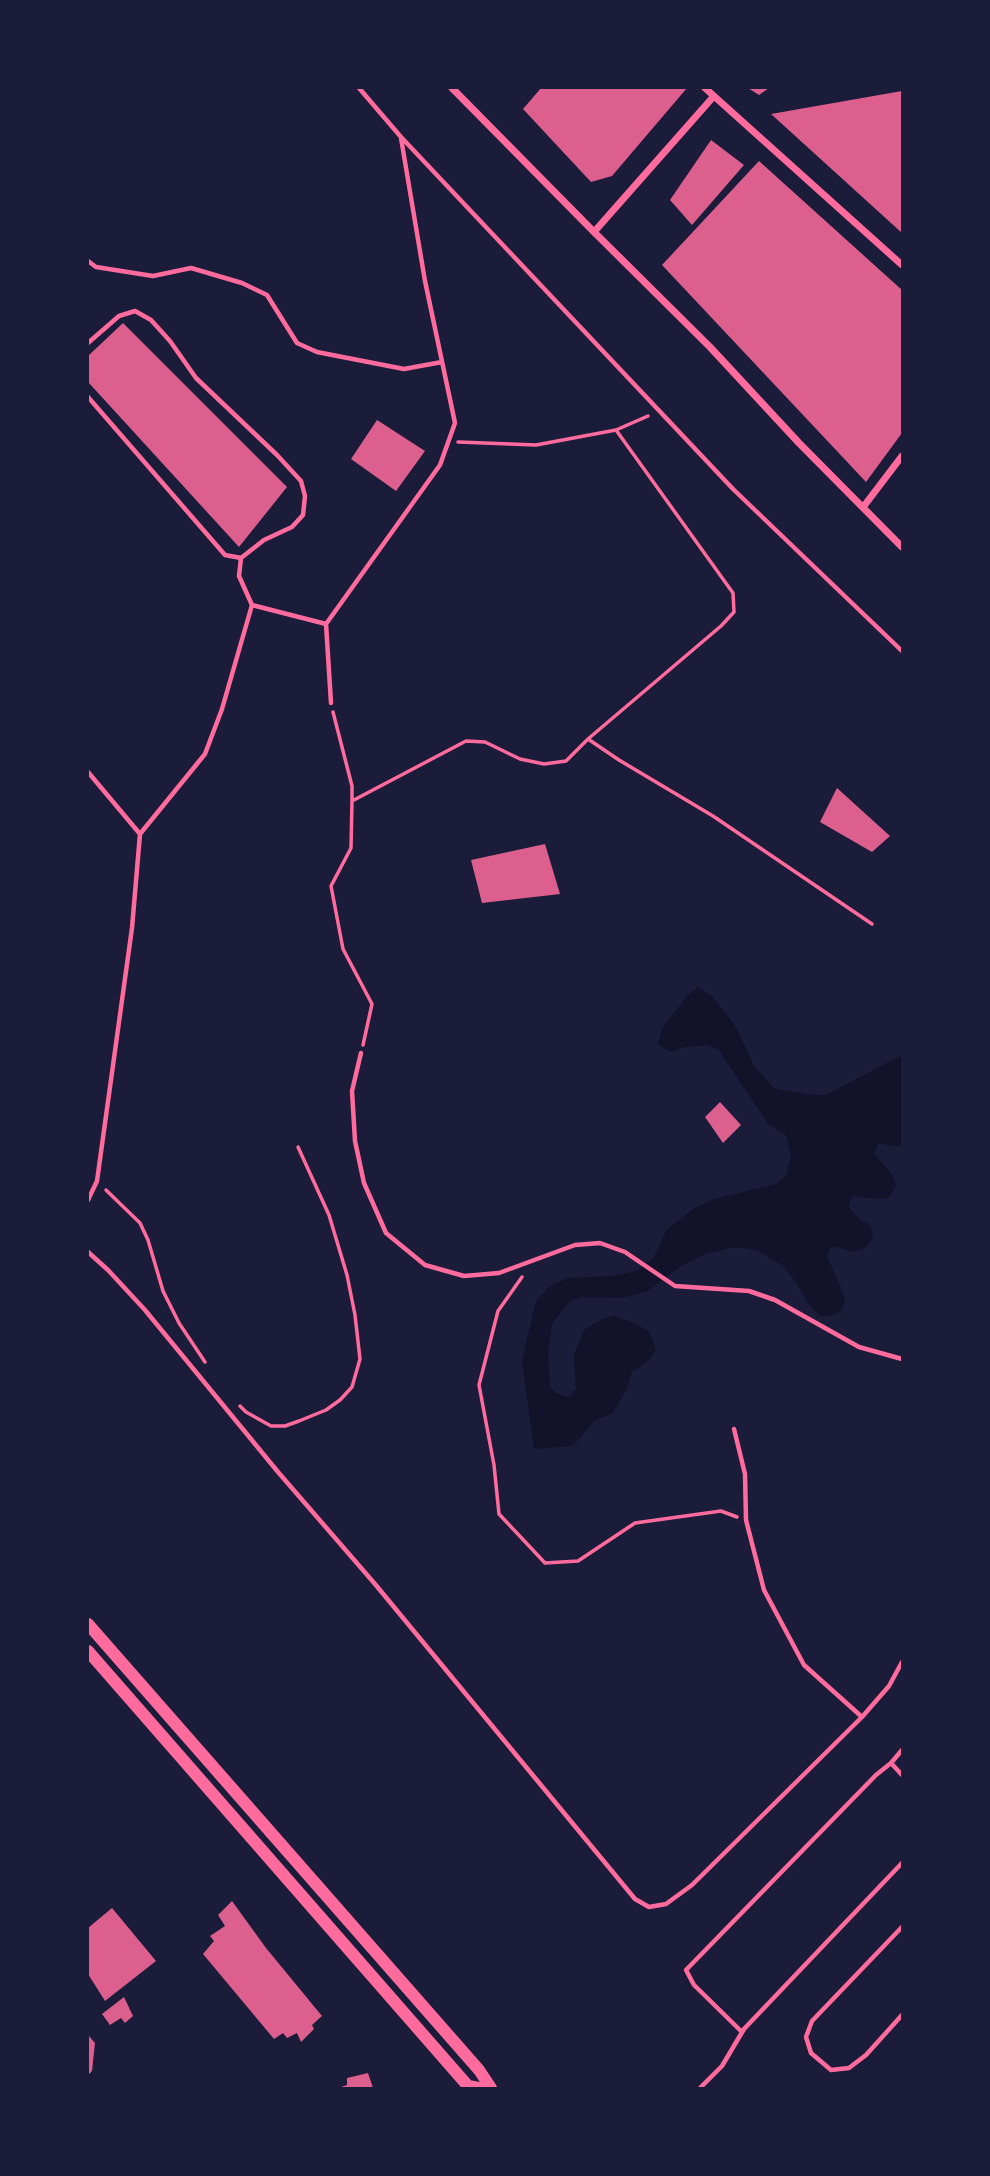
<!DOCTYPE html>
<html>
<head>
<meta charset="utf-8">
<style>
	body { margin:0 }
	#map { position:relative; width:990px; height:2176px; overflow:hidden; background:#1b1b3a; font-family:Arial,sans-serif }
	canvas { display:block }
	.frame { position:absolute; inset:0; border:89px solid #1b1b3a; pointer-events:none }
</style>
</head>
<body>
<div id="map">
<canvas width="990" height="2176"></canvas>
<div class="frame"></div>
</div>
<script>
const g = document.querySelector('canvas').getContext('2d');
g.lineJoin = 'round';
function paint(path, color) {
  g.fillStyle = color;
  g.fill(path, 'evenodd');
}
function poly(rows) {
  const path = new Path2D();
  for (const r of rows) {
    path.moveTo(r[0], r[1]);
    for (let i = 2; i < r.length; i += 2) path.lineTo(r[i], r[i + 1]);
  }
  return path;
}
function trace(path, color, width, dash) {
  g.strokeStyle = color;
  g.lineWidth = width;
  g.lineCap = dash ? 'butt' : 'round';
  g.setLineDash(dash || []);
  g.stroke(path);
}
paint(poly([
	[698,987,711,995,724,1011,737,1029,754,1066,774,1088,812,1095,826,1095,902,1055,902,1146,886,1145,879,1142,874,1154,893,1176,896,1185,890,1197,881,1199,852,1196,848,1206,858,1218,871,1226,873,1238,864,1249,853,1252,838,1247,830,1248,827,1256,845,1298,842,1309,832,1316,821,1316,809,1305,796,1282,783,1266,757,1250,735,1247,705,1254,681,1266,646,1292,621,1298,582,1297,571,1301,562,1310,552,1324,548,1352,550,1387,556,1393,568,1397,576,1389,574,1355,584,1330,602,1319,613,1316,627,1320,649,1331,656,1350,650,1359,632,1372,626,1390,613,1413,595,1420,573,1446,534,1449,522,1361,536,1301,550,1286,569,1278,612,1276,637,1271,654,1257,666,1231,693,1209,714,1199,776,1184,786,1176,791,1155,786,1135,769,1125,718,1049,707,1045,685,1047,670,1052,658,1044,663,1027,687,996]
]), '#12122b');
paint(poly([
	[541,88,687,88,612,176,591,182,523,109],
	[748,88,769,88,759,95],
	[902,91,902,233,771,114],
	[711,140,744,165,692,225,670,200],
	[759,161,902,290,902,433,866,482,662,265],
	[123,323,287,487,239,547,88,382,88,356],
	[377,420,425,451,396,491,351,459],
	[837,788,890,836,872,852,820,822],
	[545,844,560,894,482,903,471,860],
	[720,1102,741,1125,723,1143,705,1117],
	[232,1901,266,1948,322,2016,312,2025,314,2029,301,2042,297,2033,287,2038,283,2033,274,2039,203,1954,214,1941,210,1936,225,1926,218,1915],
	[112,1908,156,1961,105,2001,88,1974,88,1928],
	[124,1997,133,2016,125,2023,121,2018,110,2025,102,2014],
	[88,2035,95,2043,92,2071,88,2075],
	[368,2073,373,2088,338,2088,347,2085,347,2078]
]), '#dd5f8e');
trace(poly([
	[458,442,536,445,616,430,648,416],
	[333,712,352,786,352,801,351,848,331,886,343,949,372,1004,363,1045],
	[588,739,619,760,713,816,872,924],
	[352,801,466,741,485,742,520,759,544,764,566,761,588,739,721,626,734,612,733,593,616,430],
	[106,1190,140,1223,148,1240,163,1291,179,1323,205,1362],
	[522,1277,498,1311,479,1385,494,1465,499,1514,545,1563,578,1561,635,1523,721,1511,737,1517],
	[240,1406,246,1412,271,1426,285,1426,299,1421,326,1410,340,1400,352,1387,360,1359,355,1315,347,1275,329,1215,298,1147]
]), '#ff6b9d', 3.5);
trace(poly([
	[359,88,401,137,733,489,902,651],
	[88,261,96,267,153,276,191,268,242,283,267,295,297,343,317,352,404,369,442,362],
	[88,343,119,316,135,311,151,320,170,341,196,378,277,455,301,481,305,496,303,515,292,527,264,540,241,558,225,555,88,397],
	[241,558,239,576,252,605],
	[331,703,326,624,440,465,455,423,425,281,401,138],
	[88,772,140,834,205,754,222,709,252,605,326,624],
	[361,1053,352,1091,355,1141,364,1183,386,1233,425,1265,464,1276,499,1273,575,1245,600,1243,625,1252,675,1286,749,1291,775,1300,859,1347,902,1359],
	[88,1200,97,1181,132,928,140,834],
	[88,1252,108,1270,145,1310,278,1472,375,1584,635,1899,649,1907,666,1904,692,1885,862,1717,889,1686,902,1662],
	[734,1429,745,1474,746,1520,764,1590,804,1665,862,1717],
	[891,1763,902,1750],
	[902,1927,812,2021,806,2037,811,2053,831,2070,849,2068,866,2055,902,2015],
	[742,2032,694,1985,686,1970,876,1775,891,1763,902,1775],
	[700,2088,722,2066,744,2029,902,1863]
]), '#ff6b9d', 4.5);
trace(poly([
	[452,88,594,232,710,347,799,443,902,547],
	[705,88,902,265],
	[594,232,714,96],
	[864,506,902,456]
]), '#ff6b9d', 7);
trace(poly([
	[88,1624,479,2070,491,2088],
	[88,1651,468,2086,479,2088]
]), '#ff6b9d', 12);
</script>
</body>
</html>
